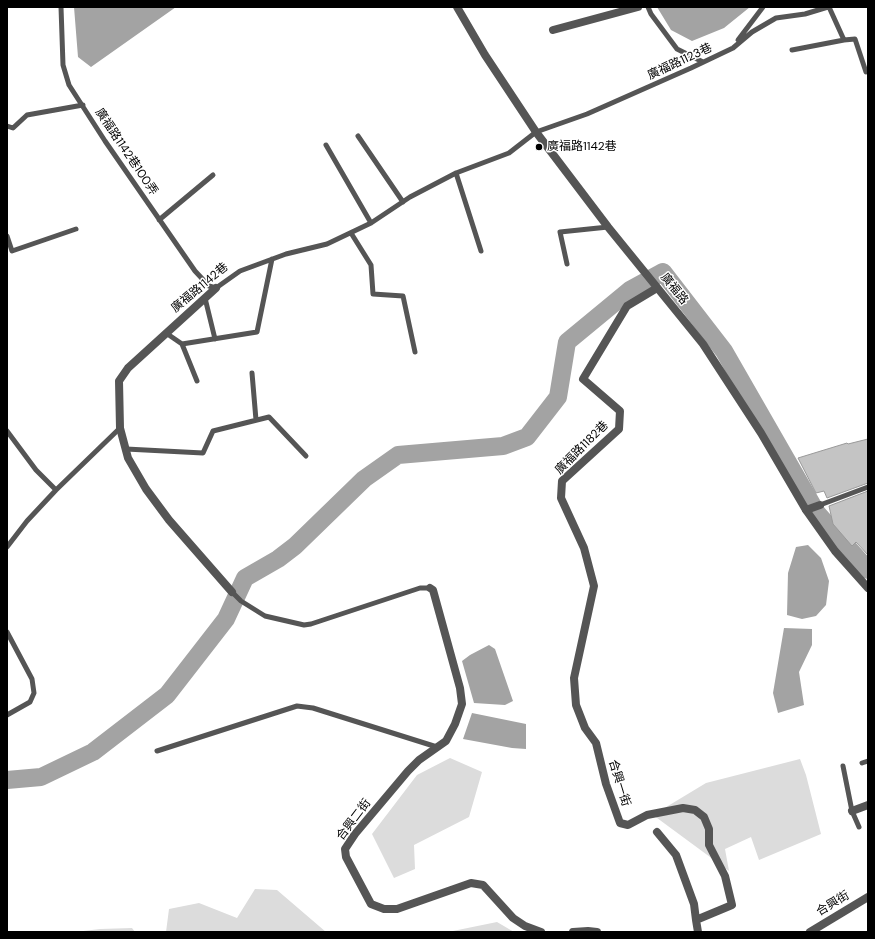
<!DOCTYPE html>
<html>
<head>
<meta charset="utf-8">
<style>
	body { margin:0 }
	#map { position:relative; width:875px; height:939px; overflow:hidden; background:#fff; font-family:"DM Sans",sans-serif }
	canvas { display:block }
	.frame { position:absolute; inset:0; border:8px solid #000; pointer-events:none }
</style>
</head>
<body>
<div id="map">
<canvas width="875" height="939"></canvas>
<div class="frame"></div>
</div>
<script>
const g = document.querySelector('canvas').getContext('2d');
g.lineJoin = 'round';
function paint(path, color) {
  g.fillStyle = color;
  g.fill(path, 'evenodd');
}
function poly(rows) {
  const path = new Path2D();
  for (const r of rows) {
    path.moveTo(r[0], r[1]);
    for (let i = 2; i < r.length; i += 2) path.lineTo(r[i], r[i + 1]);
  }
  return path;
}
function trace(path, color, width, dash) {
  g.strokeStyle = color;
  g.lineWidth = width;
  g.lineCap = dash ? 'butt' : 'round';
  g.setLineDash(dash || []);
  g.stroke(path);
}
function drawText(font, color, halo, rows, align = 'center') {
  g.font = font + ' "DM Sans","Noto Sans TC",sans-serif';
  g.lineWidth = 3;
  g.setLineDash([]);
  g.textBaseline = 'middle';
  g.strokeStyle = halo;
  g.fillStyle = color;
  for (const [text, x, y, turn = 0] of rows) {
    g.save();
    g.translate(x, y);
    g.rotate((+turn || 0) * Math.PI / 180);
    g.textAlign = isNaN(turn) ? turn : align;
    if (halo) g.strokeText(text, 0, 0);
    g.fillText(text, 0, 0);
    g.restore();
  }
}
paint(poly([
	[450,758,482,772,469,817,414,845,415,869,394,878,372,834,417,775],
	[800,759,806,775,821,834,759,860,751,837,725,849,729,871,653,815,706,783],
	[255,889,277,890,326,932,166,932,169,909,199,903,237,918],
	[497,922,514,932,448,932],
	[132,928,135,932,75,932,100,929]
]), '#dcdcdc');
paint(poly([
	[74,7,176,7,91,67,78,57],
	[657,7,750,7,724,28,692,41,671,30],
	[808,545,821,558,829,581,826,605,816,616,802,619,787,615,788,573,796,547],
	[784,628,812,629,812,645,799,672,804,705,778,713,773,693],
	[489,645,495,649,513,701,505,705,474,703,462,661,470,655],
	[472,713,526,724,526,749,512,748,463,739]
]), '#a3a3a3');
trace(poly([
	[7,780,41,777,93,752,167,695,226,619,245,578,278,559,295,546,364,479,398,455,503,446,527,437,558,397,567,342,630,290,663,272,724,351,817,513,868,570]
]), '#a3a3a3', 18);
const building = poly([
	[868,439,868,483,827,498,824,491,816,493,798,458,847,443,848,444,868,439],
	[868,491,868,555,856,542,852,546,833,524,829,506,868,491]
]);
paint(building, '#c4c4c4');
trace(building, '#999', 1);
trace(poly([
	[61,7,63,65,69,85,105,141,195,271,209,286,216,288,240,271,286,254,327,244,371,223,410,197,456,173,509,153,536,132,587,114,691,68,733,48,752,32,776,18,805,14,828,7],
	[648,7,651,14,677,49,703,62],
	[829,7,844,40,855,39,866,72],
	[738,40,763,7],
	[792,50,844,40],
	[7,126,13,128,27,115,83,105],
	[358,136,403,202],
	[326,145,371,223],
	[456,173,481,251],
	[159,220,213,175],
	[351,233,371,265,373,294,403,296,415,352],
	[7,236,12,251,76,229],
	[567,264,560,232,608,227],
	[205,298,215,339],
	[166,333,182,344,197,381],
	[182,344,257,332,272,259],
	[252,373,256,420],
	[7,431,36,470,56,490],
	[126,449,203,453,213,431,269,417,306,456],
	[820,505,868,487],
	[7,547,27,521,56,490,120,428],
	[232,592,241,601,265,616,304,625,311,624,420,588,430,588],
	[7,632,32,679,34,693,30,702,7,715],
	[157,751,297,706,313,708,437,747],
	[862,763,868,761],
	[843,766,852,811,859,827]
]), '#555', 5);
trace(poly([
	[553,30,638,7],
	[216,288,128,368,119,381,120,428,128,458,146,489,169,520,232,592],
	[657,288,627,306,583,379,620,411,619,429,562,481,561,498,584,548,594,586,574,678,576,705,585,728,596,743,606,784,620,823,628,825,647,815,683,808,695,810,704,817,709,829,709,845,725,876,732,905,696,920,698,932],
	[806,510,820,505],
	[430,588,433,590,460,688,462,704,455,724,446,741,419,760,408,771,355,834,345,849,346,857,371,904,384,909,397,909,471,883,483,885,513,918,525,926,541,932],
	[852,811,868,805],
	[657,832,676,855,694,904,696,920],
	[573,932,588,931,597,932],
	[810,932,868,897]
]), '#555', 8);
trace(poly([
	[457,7,485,55,536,132,608,227,703,344,761,433,806,510,835,551,868,588]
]), '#555', 8);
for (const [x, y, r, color] of [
	[539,147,4,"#000"]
]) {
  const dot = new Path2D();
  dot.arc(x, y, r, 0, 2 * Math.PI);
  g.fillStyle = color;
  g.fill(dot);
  trace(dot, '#fff', 1.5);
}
drawText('12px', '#000', '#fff', [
	["廣福路1123巷",680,62,-25],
	["廣福路1142巷100弄",126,152,56],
	["廣福路1142巷",200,288,-40],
	["廣福路",674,289,51],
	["廣福路1182巷",582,448,-45],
	["合興一街",619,783,73],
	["合興二街",354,820,-53],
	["合興街",833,904,-31]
]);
drawText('12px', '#000', '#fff', [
	["廣福路1142巷",547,147]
], 'left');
</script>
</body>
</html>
